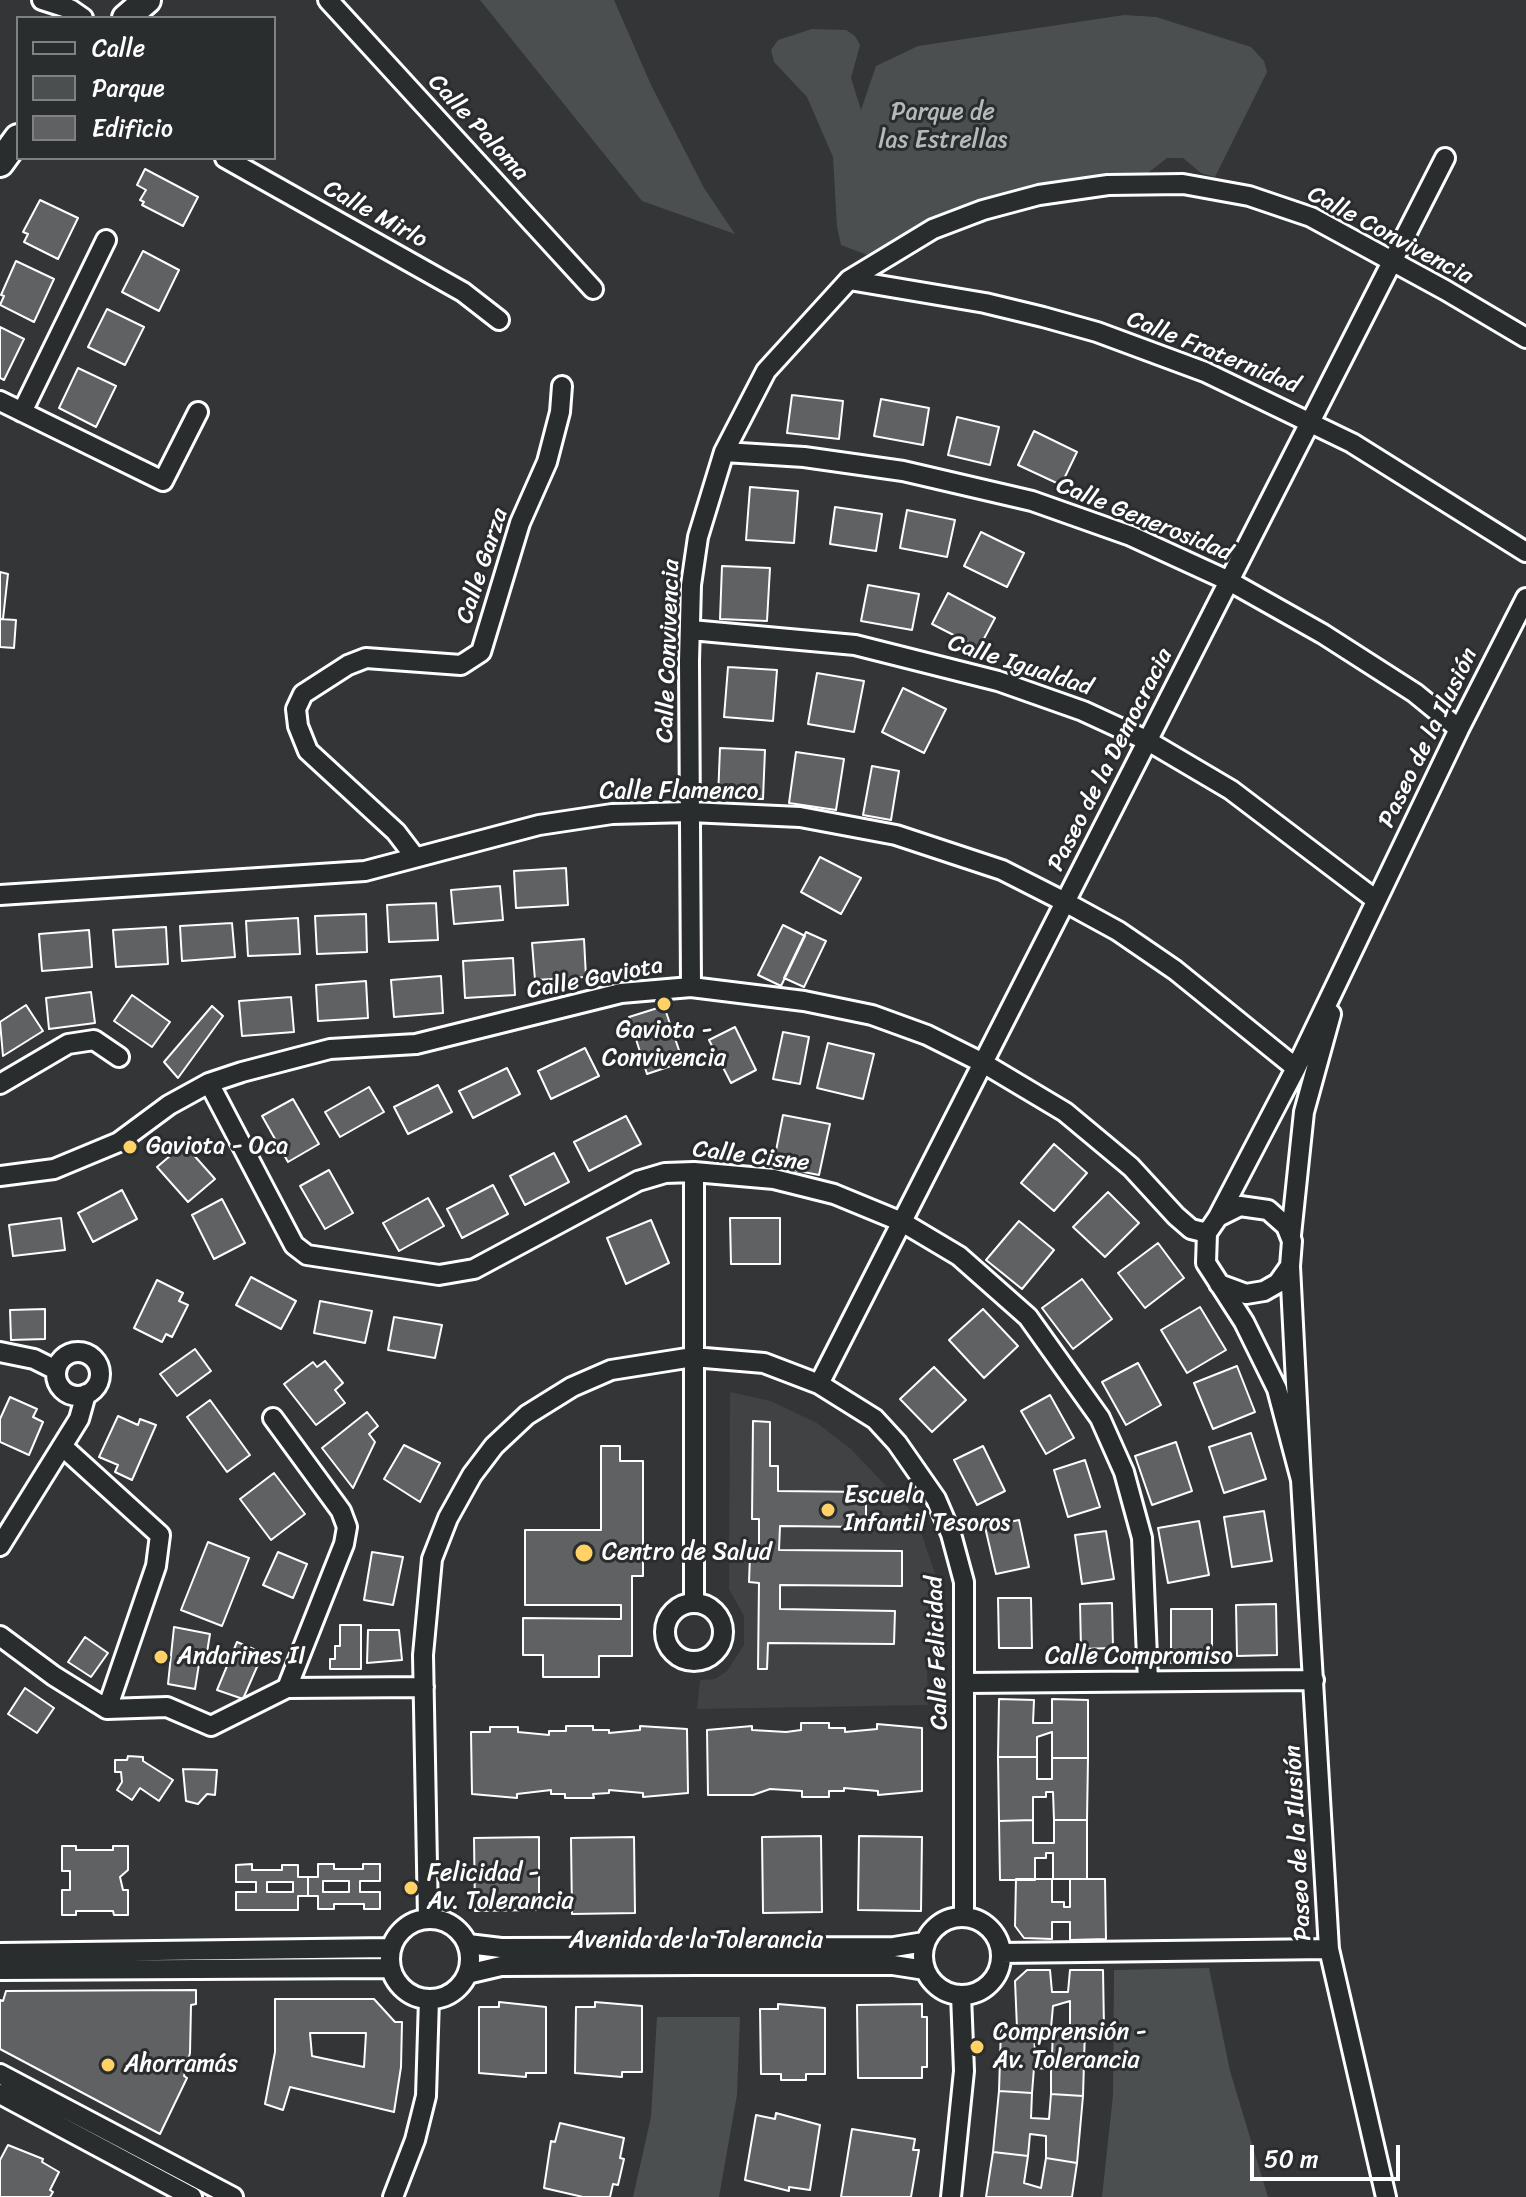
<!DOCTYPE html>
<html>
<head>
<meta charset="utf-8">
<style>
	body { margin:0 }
	#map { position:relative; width:1526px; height:2197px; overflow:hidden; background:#333536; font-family:Sriracha,sans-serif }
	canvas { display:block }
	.legend { position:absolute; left:16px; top:16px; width:260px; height:144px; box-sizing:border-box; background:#2a2d2e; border:2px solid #7f8182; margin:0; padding:10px 14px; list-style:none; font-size:24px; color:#fff }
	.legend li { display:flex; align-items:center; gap:16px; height:40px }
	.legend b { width:40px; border:2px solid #7f8182 }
	.scale { position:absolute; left:1250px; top:2145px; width:150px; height:36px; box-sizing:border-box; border:4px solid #fff; border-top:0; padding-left:10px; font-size:24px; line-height:28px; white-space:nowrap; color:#fff; -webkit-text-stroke:6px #2a2d2e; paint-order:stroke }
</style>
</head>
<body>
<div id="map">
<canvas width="1526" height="2197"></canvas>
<ul class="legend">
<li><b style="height:10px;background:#2a2d2e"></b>Calle</li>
<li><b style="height:22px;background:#4c4f50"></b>Parque</li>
<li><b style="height:22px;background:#5f6162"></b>Edificio</li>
</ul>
<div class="scale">50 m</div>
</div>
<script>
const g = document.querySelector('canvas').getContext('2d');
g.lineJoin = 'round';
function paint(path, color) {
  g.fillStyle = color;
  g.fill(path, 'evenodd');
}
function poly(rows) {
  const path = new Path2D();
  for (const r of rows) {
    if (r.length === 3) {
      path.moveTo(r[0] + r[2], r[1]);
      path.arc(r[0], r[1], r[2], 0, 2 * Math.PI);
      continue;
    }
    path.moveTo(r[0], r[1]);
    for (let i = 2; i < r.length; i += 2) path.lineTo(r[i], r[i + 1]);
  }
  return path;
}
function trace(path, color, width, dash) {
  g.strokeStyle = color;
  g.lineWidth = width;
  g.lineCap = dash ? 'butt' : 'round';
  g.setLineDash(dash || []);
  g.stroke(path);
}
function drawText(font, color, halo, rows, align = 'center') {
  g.font = font + ' Sriracha,sans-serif';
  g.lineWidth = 6;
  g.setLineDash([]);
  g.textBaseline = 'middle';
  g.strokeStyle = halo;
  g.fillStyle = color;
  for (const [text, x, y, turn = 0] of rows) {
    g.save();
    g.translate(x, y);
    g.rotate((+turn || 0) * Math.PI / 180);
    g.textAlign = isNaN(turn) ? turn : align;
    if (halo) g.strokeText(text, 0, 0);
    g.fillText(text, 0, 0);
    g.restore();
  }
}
paint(poly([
	[730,1392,771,1401,817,1423,851,1449,887,1487,900,1493,920,1529,938,1583,938,1664,927,1666,928,1705,697,1709,700,1680,715,1679,727,1671,744,1645,744,1616,729,1589]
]), '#404243');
paint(poly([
	[480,0,614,0,651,85,704,188,735,234,642,201],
	[1124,15,1156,17,1251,47,1264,61,1267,72,1215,177,1201,173,1183,158,1167,158,1144,176,1092,178,1042,185,967,206,930,222,870,256,841,245,837,227,833,157,807,97,774,62,771,50,778,40,812,29,846,30,855,36,860,45,851,78,861,110,876,66,918,46],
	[1209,1968,1230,2071,1268,2197,1102,2197,1113,2095,1114,1970],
	[657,2017,740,2017,737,2095,719,2197,633,2197,651,2117]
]), '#4c4f50');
const building = poly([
	[145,169,198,197,183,226,142,205,144,202,140,200,146,190,137,185,145,169],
	[40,200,78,218,58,259,24,242,28,234,23,232,40,200],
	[143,251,179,270,159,311,122,292,143,251],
	[16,261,54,279,34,322,0,305,4,296,1,295,16,261],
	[107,309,144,327,125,365,88,347,107,309],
	[0,327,24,339,4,380,0,378,0,327],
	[78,368,116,386,96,427,59,408,78,368],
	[792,395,843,401,839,439,787,433,792,395],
	[881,399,929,408,923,445,874,436,881,399],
	[957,417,999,427,990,465,948,455,957,417],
	[1034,431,1077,452,1061,485,1018,465,1034,431],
	[750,487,798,491,794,543,746,540,750,487],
	[835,507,882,514,876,551,830,544,835,507],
	[907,510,955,520,947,557,900,548,907,510],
	[981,532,1024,553,1007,587,964,566,981,532],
	[722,566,770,568,767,621,720,619,722,566],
	[0,572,8,574,3,619,0,619,0,572],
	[868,585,919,594,912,630,861,621,868,585],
	[948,593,995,618,979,648,932,624,948,593],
	[0,619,16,620,14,648,0,647,0,619],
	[728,667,777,670,773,721,724,717,728,667],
	[817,673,864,681,854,732,808,724,817,673],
	[903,688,946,709,924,753,882,732,903,688],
	[720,748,765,750,763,799,718,798,720,748],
	[796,752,844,759,836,810,789,803,796,752],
	[872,766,899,771,891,820,863,815,872,766],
	[820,857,861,878,841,914,801,892,820,857],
	[566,868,568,905,516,908,514,871,566,868],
	[500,886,503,920,454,924,451,890,500,886],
	[436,903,438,940,389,942,387,905,436,903],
	[366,914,367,952,317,954,315,916,366,914],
	[298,918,300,954,248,956,246,921,298,918],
	[232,923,235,957,182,961,180,926,232,923],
	[783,925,805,936,781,986,758,975,783,925],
	[166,927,168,964,116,967,113,930,166,927],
	[89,930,92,967,42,971,39,934,89,930],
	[806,932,826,941,804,987,784,978,806,932],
	[584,939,586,977,535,980,532,943,584,939],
	[513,958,515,995,465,998,463,961,513,958],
	[441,976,443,1013,394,1017,391,980,441,976],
	[366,981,368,1018,318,1021,316,985,366,981],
	[91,992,95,1023,49,1029,46,998,91,992],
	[132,995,170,1022,152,1047,114,1021,132,995],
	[291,997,294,1032,242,1036,239,1001,291,997],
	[26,1005,43,1031,3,1056,0,1022,26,1005],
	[212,1006,223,1016,178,1078,164,1062,212,1006],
	[664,1006,683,1062,647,1074,629,1017,664,1006],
	[735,1027,756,1070,731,1083,709,1040,735,1027],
	[783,1032,809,1037,800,1084,773,1079,783,1032],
	[828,1043,874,1054,863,1099,817,1088,828,1043],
	[585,1048,599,1076,551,1099,538,1071,585,1048],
	[507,1068,520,1094,473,1118,459,1091,507,1068],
	[438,1085,452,1112,408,1134,394,1107,438,1085],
	[369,1087,384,1112,340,1137,325,1112,369,1087],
	[293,1099,319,1144,288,1162,262,1116,293,1099],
	[783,1115,830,1124,819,1175,773,1166,783,1115],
	[626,1116,641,1144,589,1171,574,1142,626,1116],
	[184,1144,215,1179,188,1202,157,1167,184,1144],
	[1054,1144,1087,1173,1054,1211,1021,1183,1054,1144],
	[554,1153,569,1182,525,1205,510,1176,554,1153],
	[329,1170,353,1213,325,1229,300,1186,329,1170],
	[493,1185,508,1214,462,1238,447,1209,493,1185],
	[122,1190,137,1219,93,1242,78,1213,122,1190],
	[1108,1192,1139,1223,1105,1257,1073,1227,1108,1192],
	[428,1198,444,1226,399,1251,383,1223,428,1198],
	[222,1199,245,1243,214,1259,192,1215,222,1199],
	[61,1218,65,1250,13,1256,9,1225,61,1218],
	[730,1218,780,1218,780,1264,731,1264,730,1218],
	[651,1220,669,1263,626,1284,607,1238,651,1220],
	[1019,1221,1054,1250,1022,1289,986,1260,1019,1221],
	[1158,1243,1184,1278,1145,1308,1118,1273,1158,1243],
	[251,1277,296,1301,281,1329,236,1305,251,1277],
	[1082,1279,1112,1319,1073,1349,1042,1308,1082,1279],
	[157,1280,183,1293,179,1301,188,1305,172,1337,166,1334,162,1342,134,1328,157,1280],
	[320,1301,372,1311,365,1343,314,1333,320,1301],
	[1200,1307,1226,1350,1187,1373,1161,1330,1200,1307],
	[45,1309,45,1339,11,1340,10,1310,45,1309],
	[983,1309,1018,1346,984,1378,949,1340,983,1309],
	[394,1317,442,1325,435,1358,388,1350,394,1317],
	[195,1349,211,1371,177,1396,160,1374,195,1349],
	[325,1361,343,1383,335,1390,345,1403,316,1425,284,1384,313,1362,317,1367,325,1361],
	[1138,1363,1161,1405,1126,1425,1102,1382,1138,1363],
	[1237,1366,1255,1412,1213,1429,1194,1383,1237,1366],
	[934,1367,966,1400,932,1432,900,1399,934,1367],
	[1050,1395,1074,1438,1046,1454,1021,1411,1050,1395],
	[10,1397,37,1409,33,1417,43,1422,29,1455,0,1442,0,1419,10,1397],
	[210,1400,250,1455,227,1472,187,1417,210,1400],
	[367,1412,378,1426,369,1434,375,1442,353,1488,322,1448,367,1412],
	[118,1416,138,1425,140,1419,156,1425,132,1480,115,1472,118,1465,99,1457,118,1416],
	[753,1421,770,1422,770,1466,778,1466,778,1491,866,1492,866,1527,780,1526,779,1550,902,1551,902,1586,780,1585,780,1609,895,1611,894,1644,768,1643,767,1669,758,1669,759,1583,749,1582,750,1556,759,1556,759,1519,752,1519,753,1421],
	[1251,1433,1266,1479,1224,1493,1209,1447,1251,1433],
	[1176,1442,1192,1491,1152,1505,1135,1456,1176,1442],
	[404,1445,440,1463,420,1502,384,1479,404,1445],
	[601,1446,620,1446,620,1461,643,1461,643,1576,632,1576,632,1656,599,1656,599,1677,543,1677,543,1655,523,1655,523,1618,621,1619,621,1605,525,1605,525,1530,601,1530,601,1446],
	[983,1446,1005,1491,977,1505,954,1460,983,1446],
	[1085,1460,1100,1507,1068,1517,1054,1470,1085,1460],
	[274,1473,305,1514,271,1540,240,1499,274,1473],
	[1264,1511,1272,1561,1232,1567,1224,1517,1264,1511],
	[1019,1520,1029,1567,996,1574,985,1527,1019,1520],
	[1199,1521,1209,1575,1168,1583,1158,1528,1199,1521],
	[1106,1531,1114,1579,1082,1584,1075,1535,1106,1531],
	[208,1542,249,1558,222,1626,181,1610,208,1542],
	[278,1552,307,1564,293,1598,263,1585,278,1552],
	[372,1552,403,1557,393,1605,364,1600,372,1552],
	[998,1598,1031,1598,1032,1648,999,1648,998,1598],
	[1112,1603,1113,1648,1081,1649,1080,1604,1112,1603],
	[1276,1604,1277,1655,1237,1656,1236,1605,1276,1604],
	[1171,1609,1212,1609,1212,1663,1171,1663,1171,1609],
	[340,1625,361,1625,361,1669,330,1669,330,1659,335,1659,335,1646,340,1646,340,1625],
	[174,1627,210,1634,205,1665,199,1664,195,1689,168,1684,174,1627],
	[368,1630,399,1630,402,1660,367,1663,368,1630],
	[85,1637,108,1653,91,1677,68,1662,85,1637],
	[237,1642,263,1653,243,1699,217,1690,237,1642],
	[25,1688,54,1708,37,1733,8,1714,25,1688],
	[999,1699,1034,1700,1033,1723,1052,1723,1052,1699,1088,1700,1088,1758,1052,1758,1052,1732,1037,1737,1037,1757,998,1757,999,1699],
	[801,1723,829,1723,829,1728,845,1728,845,1732,877,1729,877,1724,922,1728,922,1791,878,1795,878,1791,844,1788,844,1791,829,1791,829,1797,802,1797,802,1791,770,1789,753,1795,708,1795,707,1730,752,1726,752,1730,786,1732,801,1730,801,1723],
	[566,1726,593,1726,593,1730,609,1730,609,1733,640,1730,640,1726,687,1729,688,1793,643,1797,643,1793,609,1790,609,1793,593,1794,594,1798,565,1798,565,1794,551,1794,551,1790,517,1794,517,1798,472,1794,471,1732,490,1732,490,1727,518,1727,518,1732,549,1735,549,1731,566,1731,566,1726],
	[128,1756,143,1757,143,1761,173,1780,159,1801,140,1788,132,1800,117,1790,122,1782,121,1772,115,1772,115,1760,127,1760,128,1756],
	[998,1757,1037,1757,1037,1779,1052,1779,1052,1758,1088,1758,1087,1820,1054,1820,1053,1792,1046,1792,1046,1797,1033,1797,1033,1820,999,1821,998,1757],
	[183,1769,217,1770,215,1795,207,1794,198,1804,186,1801,183,1769],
	[1033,1820,1033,1843,1054,1843,1054,1820,1087,1820,1087,1879,1053,1879,1053,1853,1046,1853,1046,1858,1035,1858,1035,1880,1000,1880,999,1821,1033,1820],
	[821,1836,822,1912,763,1913,762,1837,821,1836],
	[859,1836,922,1837,921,1911,858,1910,859,1836],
	[539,1837,539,1910,475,1911,474,1838,539,1837],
	[634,1837,635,1913,572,1914,571,1838,634,1837],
	[62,1846,76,1846,76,1850,113,1850,113,1846,128,1846,128,1870,120,1877,123,1890,128,1890,128,1915,114,1915,113,1911,76,1911,76,1915,62,1915,62,1890,70,1890,70,1871,62,1871,62,1846],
	[252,1864,252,1870,282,1870,282,1865,298,1865,298,1877,308,1877,308,1896,298,1896,298,1910,236,1910,236,1892,256,1892,256,1882,236,1882,236,1865,252,1864],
	[267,1882,293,1882,293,1892,267,1892,267,1882],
	[318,1864,334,1864,334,1869,363,1869,363,1864,380,1864,380,1881,360,1881,360,1892,380,1892,380,1909,364,1909,364,1904,334,1904,334,1909,318,1909,318,1896,308,1896,308,1877,318,1877,318,1864],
	[323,1881,349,1881,349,1892,323,1892,323,1881],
	[1016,1879,1052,1879,1052,1902,1064,1902,1064,1907,1070,1907,1070,1879,1105,1879,1106,1939,1070,1940,1070,1922,1052,1922,1052,1939,1024,1938,1015,1926,1016,1879],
	[1027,1970,1050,1970,1052,1992,1068,1992,1070,1970,1103,1970,1104,2028,1070,2028,1070,2001,1053,2006,1051,2028,1017,2028,1015,1981,1027,1970],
	[196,1990,196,2004,191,2005,190,2053,184,2076,187,2078,160,2134,0,2049,0,2000,3,2001,6,1991,196,1990],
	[275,1999,374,1999,395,2022,402,2022,401,2067,394,2112,290,2087,283,2110,265,2104,275,2052,275,1999],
	[310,2033,366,2033,364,2067,312,2056,310,2033],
	[499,2002,546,2007,546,2073,526,2073,526,2077,479,2073,479,2007,499,2007,499,2002],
	[595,2002,642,2006,642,2072,622,2072,622,2077,575,2073,576,2007,595,2007,595,2002],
	[778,2004,825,2008,825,2074,806,2074,806,2080,781,2080,781,2074,761,2074,760,2009,778,2009,778,2004],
	[922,2004,922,2017,927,2017,927,2067,922,2067,922,2078,858,2078,857,2005,922,2004],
	[1001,2028,1034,2028,1035,2054,1052,2056,1053,2029,1085,2028,1083,2096,1051,2094,1051,2069,1034,2068,1032,2093,999,2091,1001,2028],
	[999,2091,1032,2093,1031,2118,1049,2119,1051,2094,1083,2096,1077,2163,1046,2158,1046,2136,1030,2134,1028,2156,993,2152,999,2091],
	[776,2113,820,2125,810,2190,789,2187,789,2191,745,2180,756,2115,775,2119,776,2113],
	[560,2123,624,2138,620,2158,624,2159,618,2185,613,2184,610,2197,583,2197,544,2188,551,2141,555,2142,560,2123],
	[852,2129,915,2139,913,2150,919,2150,911,2197,841,2197,852,2129],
	[8,2145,43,2159,42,2162,59,2172,50,2190,53,2192,50,2197,0,2197,0,2160,8,2145],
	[993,2152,1028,2156,1024,2183,1041,2188,1046,2158,1077,2163,1072,2197,986,2197,993,2152]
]);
paint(building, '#5f6162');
trace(building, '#fff', 2);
const street = poly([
	[42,0,70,9,83,18],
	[328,0,593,289],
	[225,158,463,292,499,320],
	[849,280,985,303,1043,317,1097,332,1205,372,1352,443,1526,552],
	[0,401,163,481,198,412],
	[22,412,106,240],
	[724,452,804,457,903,471,1032,501,1131,536,1229,581,1323,634,1415,693,1459,729],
	[691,630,855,645,998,681,1083,711,1148,741,1231,790,1376,900],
	[415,857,396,832,308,751,298,726,296,709,303,694,348,665,366,658,461,665,481,652,520,523,547,462,560,412,562,386],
	[0,895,365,871,539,825,612,814,690,812,800,817,896,835,1002,870,1065,902,1118,931,1175,970,1296,1068],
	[691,987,689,661,691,585,698,537,724,452,766,371,849,280,933,229,983,210,1039,195,1108,185,1183,184,1249,196,1311,217,1445,290,1526,338],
	[209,1083,294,1245,307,1255,439,1275,474,1269,638,1181,665,1173,694,1172,774,1179,834,1194,902,1222,959,1256,1028,1317,1100,1418,1124,1472,1142,1538,1148,1681],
	[0,1084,68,1044,94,1040,119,1057],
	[0,1176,54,1169,119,1142,169,1105,209,1083,242,1072,330,1049,416,1044,621,993,691,987,804,1001,872,1015,927,1035,983,1063,1065,1112,1131,1167,1176,1216,1191,1229,1207,1233],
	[1218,1217,1296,1068,1459,729,1526,598],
	[1291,1235,1304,1112,1331,1014],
	[1219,1284,1246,1294,1264,1291,1278,1283,1290,1266],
	[0,1352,34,1359,56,1370],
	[78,1374,22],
	[819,1384,1445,158],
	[273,1418,341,1511,347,1527,344,1544,287,1688],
	[62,1446,160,1535,156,1566,107,1709],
	[1301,1480,1277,1389,1244,1322,1206,1263,1207,1233,1218,1217,1240,1206,1268,1210,1286,1226,1292,1241,1290,1266,1301,1480,1329,1949,1386,2197],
	[0,1546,79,1419,86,1394],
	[694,1602,694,1172],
	[694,1632,29],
	[0,1636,54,1676,107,1709,167,1707,211,1726,287,1688,424,1687],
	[965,1683,1314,1680],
	[962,1956,39],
	[428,1918,423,1655,432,1559,448,1518,472,1475,494,1446,527,1415,572,1387,611,1370,693,1357,764,1363,819,1384,875,1419,897,1443,936,1499,951,1534,964,1582,964,1916],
	[430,1959,40],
	[468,1944,501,1948,894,1947,924,1942],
	[0,1953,390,1948],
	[1001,1953,1329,1949],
	[0,1970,390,1968],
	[467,1974,501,1966,697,1965,893,1965,925,1970],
	[0,2074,233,2197],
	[0,2094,192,2197],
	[393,2197,415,2140,426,2096,429,1999],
	[951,2197,964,2071,961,1995]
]);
const secondary = poly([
	[126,18,147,0],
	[0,163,18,138]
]);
trace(street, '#fff', 24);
trace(secondary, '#fff', 32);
trace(street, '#2a2d2e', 18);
trace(secondary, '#2a2d2e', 26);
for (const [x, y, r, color] of [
	[664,1004,8,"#ffd166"],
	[130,1147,8,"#ffd166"],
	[828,1510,8,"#ffd166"],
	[584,1553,10,"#ffd166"],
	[161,1657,8,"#ffd166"],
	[411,1888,8,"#ffd166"],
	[977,2047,8,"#ffd166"],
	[108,2065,8,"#ffd166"]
]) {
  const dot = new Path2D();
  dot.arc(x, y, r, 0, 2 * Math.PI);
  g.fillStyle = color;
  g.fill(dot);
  trace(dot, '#2a2d2e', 3);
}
drawText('24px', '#b7b9b9', '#2a2d2e', [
	["Parque de",943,113],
	["las Estrellas",943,141]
]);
drawText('24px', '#fff', '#2a2d2e', [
	["Calle Paloma",478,128,47],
	["Calle Mirlo",375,215,29],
	["Calle Convivencia",1390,236,28],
	["Calle Fraternidad",1213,353,22],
	["Calle Generosidad",1144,520,22],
	["Calle Garza",483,566,-72],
	["Calle Convivencia",669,651,-88],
	["Calle Igualdad",1020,666,18],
	["Paseo de la Ilusión",1429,738,-64],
	["Paseo de la Democracia",1111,760,-63],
	["Calle Flamenco",679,792],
	["Calle Gaviota",595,979,-11],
	["Calle Cisne",751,1157,7],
	["Calle Felicidad",938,1653,-92],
	["Calle Compromiso",1139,1657],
	["Paseo de la Ilusión",1299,1843,-93],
	["Avenida de la Tolerancia",696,1941]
]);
drawText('24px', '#fff', '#2a2d2e', [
	["Gaviota -",664,1031,"center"],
	["Convivencia",664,1059,"center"],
	["Gaviota - Oca",146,1147],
	["Escuela",844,1496],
	["Infantil Tesoros",844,1524],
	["Centro de Salud",602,1553],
	["Andarines II",177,1657],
	["Felicidad -",427,1874],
	["Av. Tolerancia",427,1902],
	["Comprensión -",993,2033],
	["Av. Tolerancia",993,2061],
	["Ahorramás",124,2065]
], 'left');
</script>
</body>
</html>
